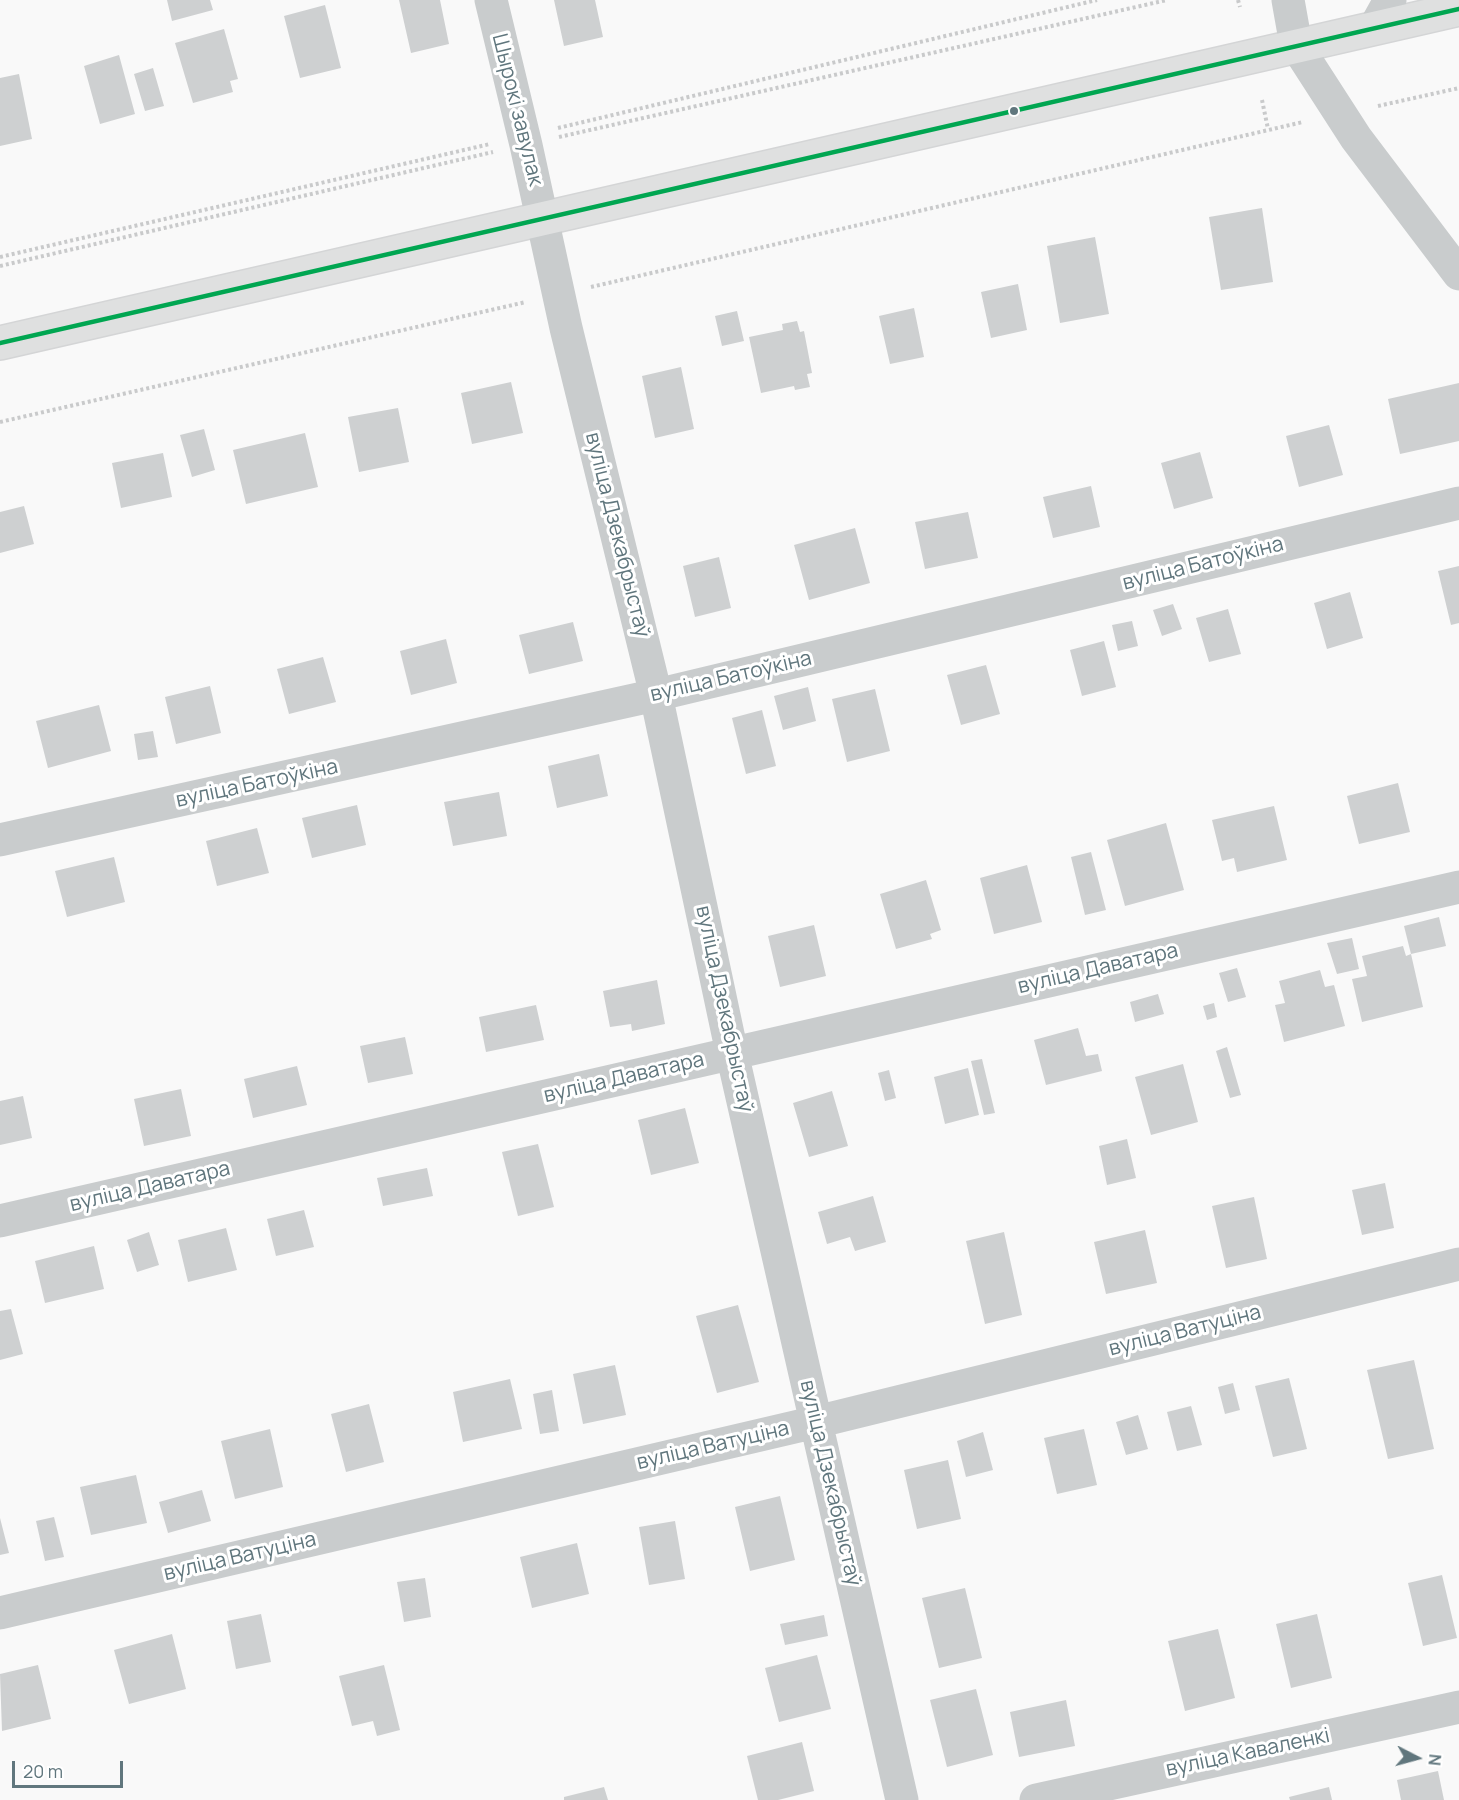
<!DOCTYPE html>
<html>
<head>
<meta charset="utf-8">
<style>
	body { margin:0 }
	#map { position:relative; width:1459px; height:1800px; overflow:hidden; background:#f9f9f9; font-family:Manrope,sans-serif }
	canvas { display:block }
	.north { position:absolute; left:1387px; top:1728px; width:60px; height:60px; -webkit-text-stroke:4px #fff; paint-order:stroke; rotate:96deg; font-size:16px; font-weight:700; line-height:24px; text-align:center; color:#60767d }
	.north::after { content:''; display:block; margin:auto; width:21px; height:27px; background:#60767d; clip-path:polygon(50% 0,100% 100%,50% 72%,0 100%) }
	.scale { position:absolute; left:12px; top:1761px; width:111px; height:27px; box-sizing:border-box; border:3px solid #60767d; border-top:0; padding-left:8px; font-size:18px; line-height:21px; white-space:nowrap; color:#60767d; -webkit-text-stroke:4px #fff; paint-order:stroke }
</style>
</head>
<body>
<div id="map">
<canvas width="1459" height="1800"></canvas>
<div class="north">N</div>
<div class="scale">20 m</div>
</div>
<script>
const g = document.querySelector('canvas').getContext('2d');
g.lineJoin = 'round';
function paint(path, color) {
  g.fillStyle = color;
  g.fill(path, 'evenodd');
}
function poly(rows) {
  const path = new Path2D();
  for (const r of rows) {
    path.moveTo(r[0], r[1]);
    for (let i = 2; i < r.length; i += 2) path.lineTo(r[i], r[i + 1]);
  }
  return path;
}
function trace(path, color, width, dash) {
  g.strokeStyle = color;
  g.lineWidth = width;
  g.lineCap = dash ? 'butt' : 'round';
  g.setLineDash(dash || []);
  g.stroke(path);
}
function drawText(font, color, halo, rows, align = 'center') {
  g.font = font + ' Manrope,sans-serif';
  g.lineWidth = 6;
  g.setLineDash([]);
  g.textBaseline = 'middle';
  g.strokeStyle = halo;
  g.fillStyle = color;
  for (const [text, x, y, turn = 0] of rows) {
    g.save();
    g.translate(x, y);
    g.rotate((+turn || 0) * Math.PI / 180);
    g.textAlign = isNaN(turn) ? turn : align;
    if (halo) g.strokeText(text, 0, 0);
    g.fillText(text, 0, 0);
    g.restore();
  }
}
paint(poly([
	[167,0,210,0,213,10,172,21],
	[399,0,440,0,449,44,411,53],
	[554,0,595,0,603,37,564,46],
	[325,5,341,68,300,78,284,16],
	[224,29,238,79,230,81,233,92,193,103,175,43],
	[119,55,135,114,100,124,84,66],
	[153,68,164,106,145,111,134,74],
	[19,74,32,139,0,146,0,78],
	[1262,208,1273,282,1221,290,1209,217],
	[1095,237,1109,314,1060,323,1047,246],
	[1018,284,1027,330,991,338,981,292],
	[914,308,924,357,890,364,879,316],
	[737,311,744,341,722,346,715,316],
	[797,321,800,332,804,331,812,373,807,374,810,387,795,390,794,386,761,393,749,337,783,330,782,324],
	[681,367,694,429,655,438,642,376],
	[511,382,523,433,472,444,461,393],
	[1459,383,1459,441,1400,454,1388,399],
	[398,408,409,462,359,472,348,417],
	[1329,425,1343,475,1299,487,1286,436],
	[204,429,215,470,192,477,180,435],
	[305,433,318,487,246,504,233,450],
	[1200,452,1213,498,1174,509,1161,463],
	[163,453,172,497,121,508,112,463],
	[1091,486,1100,527,1053,538,1043,497],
	[24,506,34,544,0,553,0,512],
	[968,512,978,558,925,569,915,522],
	[855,528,870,583,809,600,794,545],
	[719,557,731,608,695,617,683,566],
	[1459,566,1459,623,1451,625,1438,571],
	[1350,592,1363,638,1327,649,1314,603],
	[1173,604,1182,629,1162,636,1153,610],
	[1228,609,1241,654,1209,662,1196,618],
	[1132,621,1138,646,1118,651,1112,625],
	[573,622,583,661,529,674,519,635],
	[446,639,457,683,411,695,400,651],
	[1104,641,1116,687,1082,696,1070,650],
	[323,657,336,702,289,714,277,669],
	[986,665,1000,714,961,725,947,675],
	[210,686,221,733,176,744,165,697],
	[808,687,816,721,783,730,774,696],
	[875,689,890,751,847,762,832,699],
	[99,705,111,751,48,768,36,721],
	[762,710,776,766,746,774,732,718],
	[153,731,158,757,138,760,134,734],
	[599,754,608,796,557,808,548,766],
	[1398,783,1410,832,1359,844,1347,796],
	[499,792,507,836,453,846,444,802],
	[357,805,366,845,312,858,302,818],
	[1274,806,1287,860,1237,872,1234,858,1222,861,1212,820],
	[1166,823,1184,890,1125,906,1107,840],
	[257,828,269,873,217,886,206,841],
	[1091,852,1106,910,1085,915,1071,857],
	[114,857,125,902,67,917,55,871],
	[1027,865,1042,922,994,934,980,878],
	[926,880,941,930,930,934,932,939,896,949,880,894],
	[1439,917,1446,946,1411,954,1423,1007,1362,1022,1352,979,1367,976,1362,956,1403,946,1406,956,1411,954,1404,926],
	[814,925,826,976,780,987,768,936],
	[1352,938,1359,969,1337,974,1327,943],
	[1237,968,1246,997,1228,1002,1219,973],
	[1320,970,1325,987,1334,985,1345,1026,1284,1042,1275,1005,1285,1003,1279,981],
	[657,980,665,1024,632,1031,631,1024,610,1027,603,991],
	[1158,994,1164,1014,1135,1022,1130,1002],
	[1214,1003,1217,1017,1207,1020,1203,1006],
	[536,1005,544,1040,486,1052,479,1017],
	[1078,1028,1086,1056,1098,1054,1102,1071,1046,1085,1034,1040],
	[405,1037,413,1074,368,1083,360,1046],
	[1227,1047,1241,1095,1230,1098,1216,1051],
	[982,1059,995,1113,984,1115,971,1061],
	[1183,1064,1198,1122,1151,1135,1135,1077],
	[297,1066,307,1105,253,1118,244,1079],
	[968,1068,979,1115,945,1124,934,1077],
	[889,1070,896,1098,885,1101,878,1073],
	[181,1089,191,1136,144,1146,134,1099],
	[832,1091,848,1146,809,1157,793,1103],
	[23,1096,32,1138,0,1145,0,1101],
	[685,1108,699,1163,651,1175,638,1120],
	[1127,1139,1136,1178,1107,1185,1099,1146],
	[538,1144,554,1207,518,1216,502,1152],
	[427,1168,433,1196,383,1206,377,1178],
	[1385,1183,1394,1228,1362,1235,1352,1190],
	[873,1196,886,1242,855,1251,850,1237,827,1244,818,1212],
	[1254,1197,1267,1259,1226,1268,1212,1206],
	[304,1210,314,1247,276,1256,267,1219],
	[226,1228,237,1270,188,1282,178,1240],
	[1145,1230,1157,1283,1106,1294,1094,1242],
	[149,1232,159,1265,137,1272,127,1240],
	[1004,1232,1022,1315,985,1324,966,1241],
	[94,1246,104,1289,45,1303,35,1261],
	[738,1305,759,1382,717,1393,696,1316],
	[11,1309,23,1354,0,1360,0,1311],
	[1414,1360,1434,1449,1388,1459,1367,1370],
	[615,1365,626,1415,583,1424,573,1374],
	[1289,1378,1307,1449,1273,1457,1255,1386],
	[510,1379,522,1429,463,1442,453,1392],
	[1233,1383,1240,1410,1225,1414,1218,1387],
	[552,1390,559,1431,540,1434,533,1394],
	[369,1404,384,1462,346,1472,331,1414],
	[1191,1406,1202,1445,1177,1451,1167,1412],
	[1138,1415,1148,1449,1126,1455,1116,1422],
	[270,1429,283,1487,235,1499,221,1441],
	[1084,1429,1097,1485,1057,1494,1044,1438],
	[983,1432,993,1470,966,1477,957,1441],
	[948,1460,961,1519,917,1529,904,1470],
	[136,1475,147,1523,91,1535,80,1487],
	[202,1490,211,1521,168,1533,159,1502],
	[780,1496,795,1560,750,1571,735,1507],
	[54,1517,64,1557,45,1561,36,1521],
	[0,1518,9,1553,0,1555],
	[675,1521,685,1579,649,1585,639,1527],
	[577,1543,589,1594,532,1608,520,1557],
	[1442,1575,1457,1638,1423,1646,1408,1583],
	[425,1578,431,1617,404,1622,397,1582],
	[965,1588,982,1658,939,1668,922,1598],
	[261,1614,271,1662,236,1669,227,1621],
	[1317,1614,1332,1678,1291,1688,1276,1624],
	[824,1615,828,1636,785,1645,780,1624],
	[1218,1629,1235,1698,1185,1711,1168,1641],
	[172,1634,186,1689,129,1704,114,1650],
	[817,1655,831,1709,779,1722,765,1668],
	[38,1665,51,1719,2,1731,0,1674],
	[384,1665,400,1730,377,1736,373,1721,352,1726,339,1676],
	[976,1689,993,1755,947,1767,930,1700],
	[1066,1700,1075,1746,1019,1757,1010,1712],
	[802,1742,814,1791,778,1800,758,1800,747,1756],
	[1438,1771,1444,1800,1401,1800,1397,1780],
	[604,1787,608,1800,564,1800,564,1797],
	[1329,1787,1332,1800,1290,1800,1289,1797]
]), '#ced0d1');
const major = poly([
	[0,343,1459,9]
]);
trace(major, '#d4d5d6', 36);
trace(poly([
	[1238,0,1240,7],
	[1262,100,1268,129],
	[1378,106,1459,88],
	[558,128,1097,0],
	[559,137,1167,0],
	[0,257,490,144],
	[0,266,493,152],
	[591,287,1303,122],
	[0,422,526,302]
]), '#c9cacb', 4, [3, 3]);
trace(poly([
	[491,0,526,145,566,328,656,695,732,1053,902,1800],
	[1288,0,1296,45,1356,138,1459,274],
	[1375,27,1390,0],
	[0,840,656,695,1459,503],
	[0,1221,1459,887],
	[0,1613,816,1422,1459,1264],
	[1036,1800,1459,1707]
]), '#c9cccd', 33);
trace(major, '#dfe0e0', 33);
trace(poly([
	[0,343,1459,9]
]), '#00a651', 4.5);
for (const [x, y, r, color] of [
	[1014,111,5,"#60767d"]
]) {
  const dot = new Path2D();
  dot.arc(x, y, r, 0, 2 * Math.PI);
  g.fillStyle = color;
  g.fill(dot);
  trace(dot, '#fff', 2);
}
drawText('21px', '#60767d', '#fff', [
	["Шырокі завулак",517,110,76],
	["вуліца Дзекабрыстаў",617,535,76],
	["вуліца Батоўкіна",1203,564,-14],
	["вуліца Батоўкіна",731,677,-13],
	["вуліца Батоўкіна",257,784,-12],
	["вуліца Даватара",1098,969,-13],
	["вуліца Дзекабрыстаў",724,1009,78],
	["вуліца Даватара",624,1078,-13],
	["вуліца Даватара",150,1187,-13],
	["вуліца Ватуціна",1185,1331,-14],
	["вуліца Ватуціна",713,1446,-13],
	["вуліца Дзекабрыстаў",830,1483,77],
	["вуліца Ватуціна",240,1557,-13],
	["вуліца Каваленкі",1248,1753,-12]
]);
</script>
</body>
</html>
